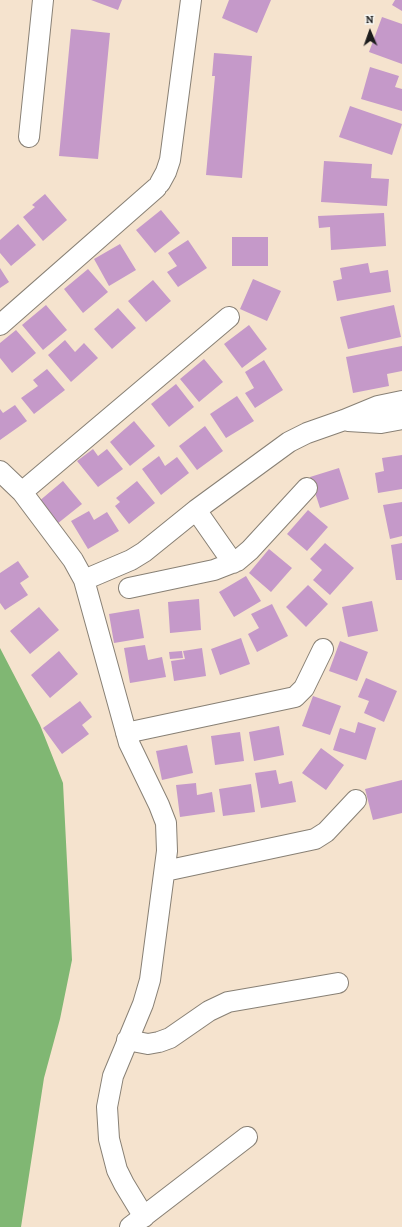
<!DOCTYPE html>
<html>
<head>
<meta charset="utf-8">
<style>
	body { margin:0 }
	#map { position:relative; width:402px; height:1227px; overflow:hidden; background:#f5e3ce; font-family:Alegreya,serif }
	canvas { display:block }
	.north { position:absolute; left:350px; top:12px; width:40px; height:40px; -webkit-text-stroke:3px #f6f6f2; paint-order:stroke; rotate:358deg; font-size:11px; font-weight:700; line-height:16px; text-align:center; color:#1c1c1c }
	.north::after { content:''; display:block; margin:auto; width:14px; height:18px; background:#1c1c1c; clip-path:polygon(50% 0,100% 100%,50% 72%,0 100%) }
</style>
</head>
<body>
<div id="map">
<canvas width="402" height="1227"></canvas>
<div class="north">N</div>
</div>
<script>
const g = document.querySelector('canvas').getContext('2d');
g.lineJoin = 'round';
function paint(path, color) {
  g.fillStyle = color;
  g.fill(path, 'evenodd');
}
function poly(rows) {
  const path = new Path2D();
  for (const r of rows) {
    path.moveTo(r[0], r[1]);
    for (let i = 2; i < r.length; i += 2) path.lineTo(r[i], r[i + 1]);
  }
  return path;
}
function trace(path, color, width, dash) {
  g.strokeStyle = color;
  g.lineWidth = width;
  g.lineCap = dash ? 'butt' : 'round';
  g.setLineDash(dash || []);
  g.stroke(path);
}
paint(poly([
	[0,648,40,725,63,783,72,960,60,1019,44,1078,21,1227,0,1227]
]), '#80b773');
paint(poly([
	[91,0,122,0,118,10],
	[229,0,271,0,257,33,222,18],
	[395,0,402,0,402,11,392,5],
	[382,17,402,24,402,64,369,52],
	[71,29,110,33,98,159,59,156],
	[214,53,252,56,242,178,206,175,215,76,212,76],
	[370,67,399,76,395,87,402,89,402,111,361,99],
	[350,106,402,124,392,155,339,137],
	[324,161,372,164,371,178,389,179,387,206,321,202],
	[45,194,67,220,43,241,23,217,35,207,32,205],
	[161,210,180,233,155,253,136,230],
	[384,213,386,246,331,250,330,227,319,228,318,216],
	[18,224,36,245,11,266,0,253,0,240],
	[232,237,268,237,268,266,232,266],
	[188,240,207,268,178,287,167,272,177,266,168,253],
	[120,244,136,270,109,286,94,259],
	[368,263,370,273,388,270,391,292,337,301,333,281,342,279,340,268],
	[0,268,9,282,0,288],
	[88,269,108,292,83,313,64,289],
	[253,279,281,291,267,321,240,309],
	[153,280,171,301,146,322,128,301],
	[46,305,67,330,43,350,22,325],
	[394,305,401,337,348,349,340,317],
	[118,308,136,328,112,349,94,329],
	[249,325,267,349,242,368,224,344],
	[16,330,36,353,12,373,0,358,0,343],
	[65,340,75,352,84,343,98,358,71,382,48,355],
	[402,346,402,371,387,374,389,386,353,393,346,357],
	[204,359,223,382,199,402,180,379],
	[264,360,283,390,255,408,245,393,254,388,245,372],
	[47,369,65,390,34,414,21,398,38,386,33,380],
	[176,384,194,407,169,427,151,404],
	[237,396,254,421,226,438,210,414],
	[15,405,27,421,0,440,0,409,3,413],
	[134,421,155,446,130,466,110,442],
	[205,426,223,451,197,470,179,446],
	[93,449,98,456,107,449,123,469,98,487,77,461],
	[402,455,402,489,378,493,375,473,384,471,382,458],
	[159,456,165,466,177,457,189,473,161,495,142,469],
	[339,468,349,499,320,508,310,477],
	[63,481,82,504,57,524,38,502],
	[137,481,155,503,129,524,115,506,120,502,116,498],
	[402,502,402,536,390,539,383,505],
	[308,510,328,527,307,551,287,534],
	[89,511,94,520,107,512,119,531,88,549,71,521],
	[325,543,354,568,330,595,313,580,322,570,310,559],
	[402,543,402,580,396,580,391,545],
	[269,549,292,568,271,592,249,573],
	[18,561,29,577,20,583,28,595,5,610,0,603,0,573],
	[246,576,261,601,234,617,219,592],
	[308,585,328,604,306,627,286,607],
	[199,599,201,630,170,633,168,602],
	[372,601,378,631,348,637,342,607],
	[272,604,288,636,257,652,248,634,259,628,251,614],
	[39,607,59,630,30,654,10,631],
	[139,609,144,638,114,643,109,614],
	[241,638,250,664,220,675,211,649],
	[340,641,368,652,357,681,329,671],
	[145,645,148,660,162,657,166,677,130,683,124,648],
	[202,648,206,676,174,681,171,661,185,659,183,651],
	[59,651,78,674,50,698,31,675],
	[182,651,183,658,170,659,169,652],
	[366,678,397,691,384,722,364,713,369,701,358,697],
	[313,696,341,706,330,735,302,726],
	[80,701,92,717,82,725,89,734,62,754,43,728],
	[358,722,376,728,366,760,333,750,340,728,355,733],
	[279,726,284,755,254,761,249,732],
	[240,732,244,761,215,765,211,736],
	[187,745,193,773,162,780,156,751],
	[321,748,344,765,326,790,302,773],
	[276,770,279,784,292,781,296,802,261,808,255,773],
	[402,780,402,813,373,820,365,789],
	[196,783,197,795,212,792,215,812,180,817,176,785],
	[251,784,255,812,223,816,219,789]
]), '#c599c9');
const minor = poly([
	[29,137,43,0],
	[160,183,166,172,170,160,191,0],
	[0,325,156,188],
	[348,421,381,423,402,419],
	[0,471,22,492,73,560,84,580,129,743,159,805,166,823,167,851,150,980,143,1004,113,1076,107,1107,109,1139,117,1170,124,1184,144,1217],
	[22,492,229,317],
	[196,510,233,563],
	[84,580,131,560,144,552,196,510,289,442,307,433,344,420,378,406,402,401],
	[129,588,214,570,237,561,250,550,307,488],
	[126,733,295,697,304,688,323,649],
	[165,871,315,839,326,832,356,800],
	[127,1040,148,1044,159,1042,170,1038,209,1011,228,1002,338,983],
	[130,1227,247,1137]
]);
trace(minor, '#888075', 22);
trace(minor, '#fff', 20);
</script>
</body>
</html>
